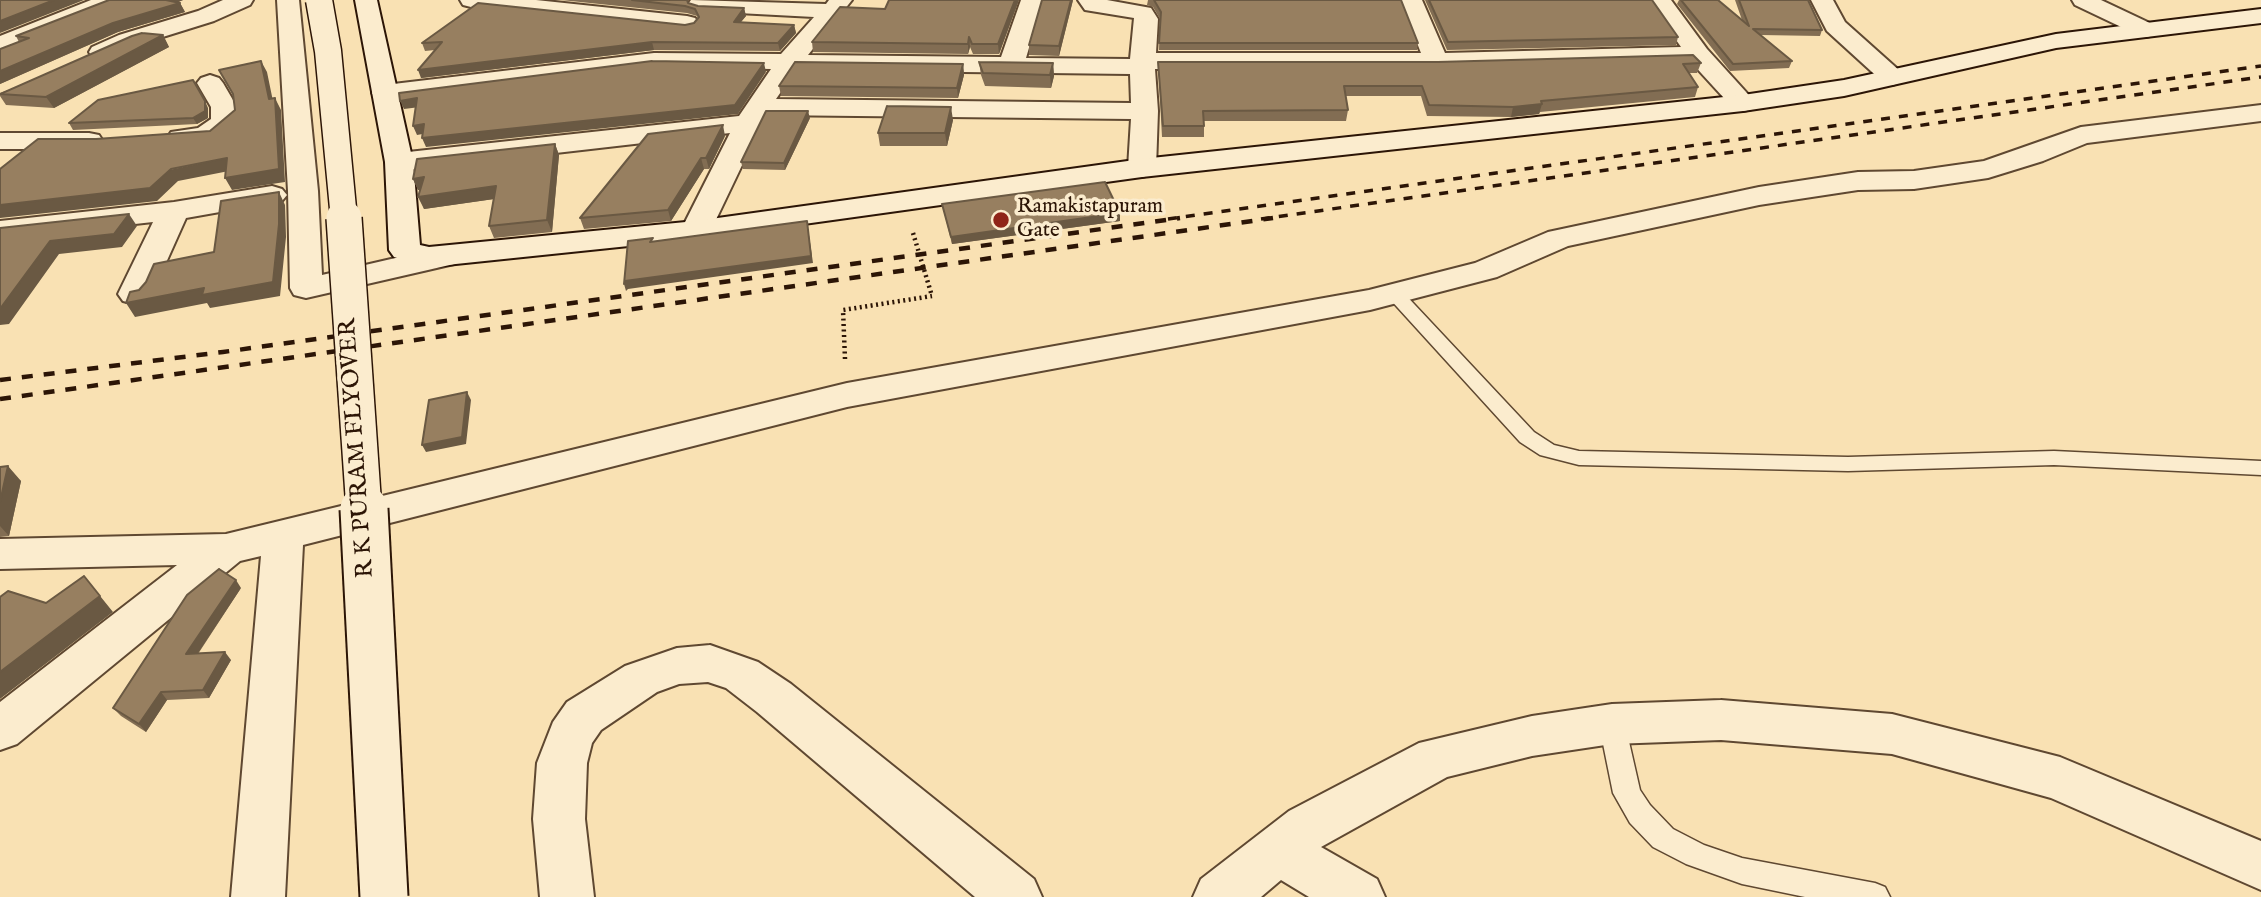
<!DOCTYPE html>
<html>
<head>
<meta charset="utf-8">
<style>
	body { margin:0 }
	canvas { display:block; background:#f9e1b3 }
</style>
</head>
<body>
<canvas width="2261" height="897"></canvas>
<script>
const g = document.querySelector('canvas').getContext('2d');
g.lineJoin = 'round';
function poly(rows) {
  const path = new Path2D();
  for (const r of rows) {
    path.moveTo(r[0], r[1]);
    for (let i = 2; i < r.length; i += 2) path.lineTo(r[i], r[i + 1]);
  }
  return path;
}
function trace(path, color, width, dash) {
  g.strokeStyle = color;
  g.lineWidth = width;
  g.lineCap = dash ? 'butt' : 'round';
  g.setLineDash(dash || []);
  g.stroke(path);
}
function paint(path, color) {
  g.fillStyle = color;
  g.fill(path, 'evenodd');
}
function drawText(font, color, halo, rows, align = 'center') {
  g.font = font + ' "IM FELL English",serif';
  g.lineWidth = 7;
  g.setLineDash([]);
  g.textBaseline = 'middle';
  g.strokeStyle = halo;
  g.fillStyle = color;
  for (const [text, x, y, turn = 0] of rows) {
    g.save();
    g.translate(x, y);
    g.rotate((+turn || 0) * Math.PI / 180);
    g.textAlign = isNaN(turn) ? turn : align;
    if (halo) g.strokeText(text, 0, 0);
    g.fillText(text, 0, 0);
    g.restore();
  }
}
const lane = poly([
	[1394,288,1400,289,1534,432,1554,445,1579,451,1848,457,2054,451,2261,461,2261,475,2054,465,1848,471,1579,465,1540,455,1520,442,1388,297,1385,293,1394,288],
	[1612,713,1621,716,1625,724,1640,790,1650,805,1673,829,1704,845,1742,858,1875,883,1885,887,1890,897,1805,897,1742,884,1686,864,1653,847,1630,823,1613,793,1599,724,1603,716,1612,713]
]);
const street = poly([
	[91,0,122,0,119,5,0,52,0,36,91,0],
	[223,0,253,0,250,5,214,21,137,45,110,57,101,59,92,57,89,52,92,47,119,35,198,11,223,0],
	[277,0,299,0,318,191,322,275,443,247,454,250,459,257,454,264,306,298,294,295,290,288,288,191,277,0],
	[460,0,536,0,687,16,695,18,699,23,695,28,687,30,471,7,463,5,460,0],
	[691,0,826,4,829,0,852,0,808,55,1001,57,1021,0,1043,0,1026,58,1130,59,1134,18,1085,10,1078,0,1107,0,1151,8,1158,19,1156,53,1421,53,1400,0,1422,0,1445,53,1681,47,1648,0,1671,0,1707,49,1756,103,1752,109,1743,111,1734,109,1691,62,1436,69,1155,69,1158,111,1156,168,1152,174,1142,177,1132,174,1128,168,1131,119,766,115,711,230,707,237,696,239,685,237,681,230,730,133,399,171,389,168,385,162,389,156,399,153,739,116,771,69,654,67,385,101,376,99,372,93,376,87,385,85,654,53,781,54,814,17,700,11,692,9,688,4,691,0],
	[796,70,1130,74,1131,103,776,99,796,70],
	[1811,0,1833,0,1845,22,1901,72,1905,77,1901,82,1892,85,1883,82,1827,31,1811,0],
	[2072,0,2101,0,2154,25,2158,30,2154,35,2146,37,2138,35,2075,5,2072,0],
	[210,75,219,78,223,83,237,107,239,122,215,141,181,146,171,144,167,138,171,132,198,128,211,119,211,107,197,83,201,78,210,75],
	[2261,105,2261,121,2087,143,2043,161,1988,178,1914,189,1858,190,1759,205,1568,246,1497,277,1370,310,847,407,303,545,285,897,231,897,261,556,240,561,17,744,0,750,0,702,177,565,0,569,0,539,226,534,847,383,1369,290,1475,263,1548,232,1759,187,1858,172,1914,171,1984,161,2081,127,2261,105],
	[0,133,89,133,99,135,103,141,99,147,89,149,0,149,0,133],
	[272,186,282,189,287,195,282,201,186,218,152,294,147,301,135,304,123,301,118,294,153,222,0,239,0,221,174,202,272,186],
	[710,645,758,662,791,684,1034,879,1042,897,975,897,757,712,726,688,708,682,679,684,657,692,601,730,592,743,587,763,585,819,594,897,540,897,533,819,537,763,553,722,567,702,625,666,677,648,710,645],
	[1721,700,1892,714,2060,757,2261,841,2261,890,2051,798,1979,778,1892,754,1721,740,1612,744,1532,756,1447,777,1321,847,1377,879,1385,897,1309,897,1281,880,1261,897,1193,897,1201,879,1289,811,1419,743,1532,716,1612,704,1721,700]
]);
const secondary = poly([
	[355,0,377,0,413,162,420,245,429,247,696,221,1142,159,1743,95,1844,80,2056,34,2261,9,2261,23,2056,48,1844,96,1743,111,1142,177,696,239,427,267,394,257,389,250,385,162,355,0]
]);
trace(lane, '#5f4831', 3);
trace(street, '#5f4831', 4);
trace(secondary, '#2c1506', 4);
trace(poly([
	[845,359,843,310,932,296]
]), '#2c1506', 4.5, [2, 3.5]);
paint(lane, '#fbecce');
paint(street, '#fbecce');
paint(secondary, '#fbecce');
trace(poly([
	[1168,219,2261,66],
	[1261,219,2261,77]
]), '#2c1506', 3.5, [9, 9]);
trace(poly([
	[0,380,223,352,1180,218],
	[0,399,1273,218]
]), '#2c1506', 4.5, [11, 11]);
const secondaryBridgeFar2 = poly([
	[319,0,328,51,344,219]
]);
const secondaryBridgeFar1 = poly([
	[344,218,364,510]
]);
const secondaryBridge = poly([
	[364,509,384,897]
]);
trace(secondaryBridgeFar2, '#2c1506', 29, []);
trace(secondaryBridgeFar1, '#2c1506', 38, []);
trace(secondaryBridge, '#2c1506', 51, []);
trace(poly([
	[913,233,932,296]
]), '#2c1506', 4.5, [2, 3.5]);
trace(secondaryBridgeFar2, '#fbecce', 26);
trace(secondaryBridgeFar1, '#fbecce', 35);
trace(secondaryBridge, '#fbecce', 47);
paint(poly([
	[109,0,183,0,178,2,180,3,185,12,118,32,0,84,0,49,19,42,16,36],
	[561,0,688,0,687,1,688,3,698,6,744,8,746,16,741,22,794,25,796,33,780,51,654,50,421,78,435,50,425,51,422,43,685,25,694,23,698,18,697,16,687,13],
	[1019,0,999,54,973,54,970,47,968,54,813,52,812,42,885,9],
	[1073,0,1059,56,1029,55,1029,45],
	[1148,0,1401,0,1418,43,1417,50,1159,50,1160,19,1153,7,1147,5],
	[1425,0,1652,0,1678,37,1676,45,1447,50],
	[1679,0,1718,0,1742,20,1735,0,1808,0,1822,30,1820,36,1761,35,1792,61,1789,68,1730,71,1677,4],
	[163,35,169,47,54,108,6,105,0,96,0,93],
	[979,62,1053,63,1054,76,1051,88,985,86,981,75],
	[1158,62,1701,63,1697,73,1689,73,1698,87,1695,97,1540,112,1539,114,1511,117,1427,116,1421,96,1345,96,1348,110,1346,121,1204,121,1204,137,1162,137],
	[963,64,964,75,958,98,781,96,779,86],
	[208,108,208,118,197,124,73,130,69,123],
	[810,118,785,170,743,169,741,162],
	[953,120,947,146,880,146,878,133],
	[725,136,709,169,704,169,671,221,584,229,580,218],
	[555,144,559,155,552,232,494,238,489,226,494,199,424,209,420,190,418,190,413,179],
	[942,204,1120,221,952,244],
	[0,467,21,481,9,536,0,537],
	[241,588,198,654,231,660,209,698,167,700,146,732,121,716,113,708]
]), '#826d53');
paint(poly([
	[54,0,84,0,0,33,0,21],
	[160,0,183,0,169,6,180,3,185,12,118,32,0,84,0,71],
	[1015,0,1019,0,999,54,998,44],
	[1071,0,1073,0,1059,56,1059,46],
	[744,8,746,16,735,29,734,22],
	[794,25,796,33,780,51,778,43],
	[163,35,169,47,54,108,46,97],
	[969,37,970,47,968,54,968,44],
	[652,42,654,50,421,78,418,70],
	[261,61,267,72,275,111,269,99],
	[764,63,766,72,738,114,426,147,422,138],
	[1053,63,1054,76,1051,88,1050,75],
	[963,64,964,75,958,98,957,88],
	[275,98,281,110,285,182,232,190,225,178],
	[417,98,420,107,404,109,400,101],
	[205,101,208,108,208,118,197,124,193,118],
	[1542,104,1539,114,1511,117,1513,107],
	[951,107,953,120,947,146,945,133],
	[808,111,810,118,785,170,784,163],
	[424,124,428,133,417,135,413,126],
	[723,125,725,136,709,169,706,158],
	[555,144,559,155,552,232,547,220],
	[227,158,234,170,178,181,157,201,0,218,0,205],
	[701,158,704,169,671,221,668,210],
	[424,177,429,189,418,190,413,179],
	[496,186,501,198,424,209,418,197],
	[279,192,285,205,286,237,280,296,210,308,207,303,135,317,126,303,204,288],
	[1120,213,1120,221,952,244,951,237],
	[129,214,137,226,122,247,59,254,9,324,0,325,0,309,50,241],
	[807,221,813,263,628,289,626,291,624,284,625,281],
	[467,392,471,400,466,444,426,452,422,445],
	[8,466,21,481,9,536,0,526,0,502],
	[84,576,113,612,0,699,0,672],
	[236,580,241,588,192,662,186,654],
	[225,652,231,660,209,698,203,690],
	[161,692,167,700,146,732,139,724]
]), '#6a5943');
const building = poly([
	[0,0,54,0,0,21,0,0],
	[109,0,166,0,180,3,113,23,0,71,0,49,29,38,16,36,109,0],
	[632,0,687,0,688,3,698,6,744,8,734,22,794,25,778,43,652,42,418,70,442,42,422,43,478,3,685,25,694,23,699,17,695,9,685,6,632,0],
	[889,0,1015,0,998,44,972,44,969,37,968,44,812,42,840,7,885,9,889,0],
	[1042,0,1071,0,1059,46,1029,45,1042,0],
	[1154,0,1401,0,1418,43,1159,43,1161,12,1154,0],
	[1429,0,1652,0,1678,37,1448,42,1429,0],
	[1681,0,1718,0,1749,26,1739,0,1808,0,1822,30,1753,29,1792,61,1733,64,1681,0],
	[142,33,163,35,46,97,0,94,132,36,142,33],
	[1693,55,1701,63,1683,64,1698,87,1541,101,1542,104,1513,107,1429,105,1422,86,1344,86,1348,110,1203,111,1204,126,1163,126,1158,62,1438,62,1693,55],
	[261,61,269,99,275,98,279,169,225,178,227,158,171,169,150,188,0,205,0,169,38,139,96,139,210,131,235,110,233,94,219,70,261,61],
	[652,61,764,63,735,105,422,138,424,124,413,126,417,98,400,101,399,93,652,61],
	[795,62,963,64,957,88,779,86,795,62],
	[979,62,1053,63,1050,75,983,73,979,62],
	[193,80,205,101,205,111,193,118,69,123,98,100,193,80],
	[887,106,951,107,945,133,878,133,887,106],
	[766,111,808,111,784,163,741,162,766,111],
	[723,125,706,158,701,158,668,210,580,218,648,134,723,125],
	[555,144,547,220,489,226,496,186,418,197,424,177,413,179,417,159,555,144],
	[1105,182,1120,213,951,237,942,204,1105,182],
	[279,192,279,224,273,282,202,295,204,288,126,303,130,292,139,290,146,282,154,264,214,252,221,201,279,192],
	[129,214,114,234,50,241,0,309,0,228,129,214],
	[807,221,811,256,625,281,624,284,628,241,653,238,650,242,807,221],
	[467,392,462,437,422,445,429,400,467,392],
	[8,466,0,502,0,467,8,466],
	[219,569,236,580,186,654,225,652,203,690,161,692,139,724,113,708,187,595,219,569],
	[84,576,100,596,0,672,0,597,8,591,46,603,84,576]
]);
paint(building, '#977f60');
trace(building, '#6a5943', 2);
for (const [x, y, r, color] of [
	[1001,220,9,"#8f2418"]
]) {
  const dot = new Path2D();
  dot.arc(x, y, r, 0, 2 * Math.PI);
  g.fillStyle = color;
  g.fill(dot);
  trace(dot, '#fbecce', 2.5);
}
drawText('21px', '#2c1506', '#fbecce', [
	["Ramakistapuram",1017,208],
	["Gate",1017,232]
], 'left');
drawText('24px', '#2c1506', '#fbecce', [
	["R K PURAM FLYOVER",358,448,-94]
]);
</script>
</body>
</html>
